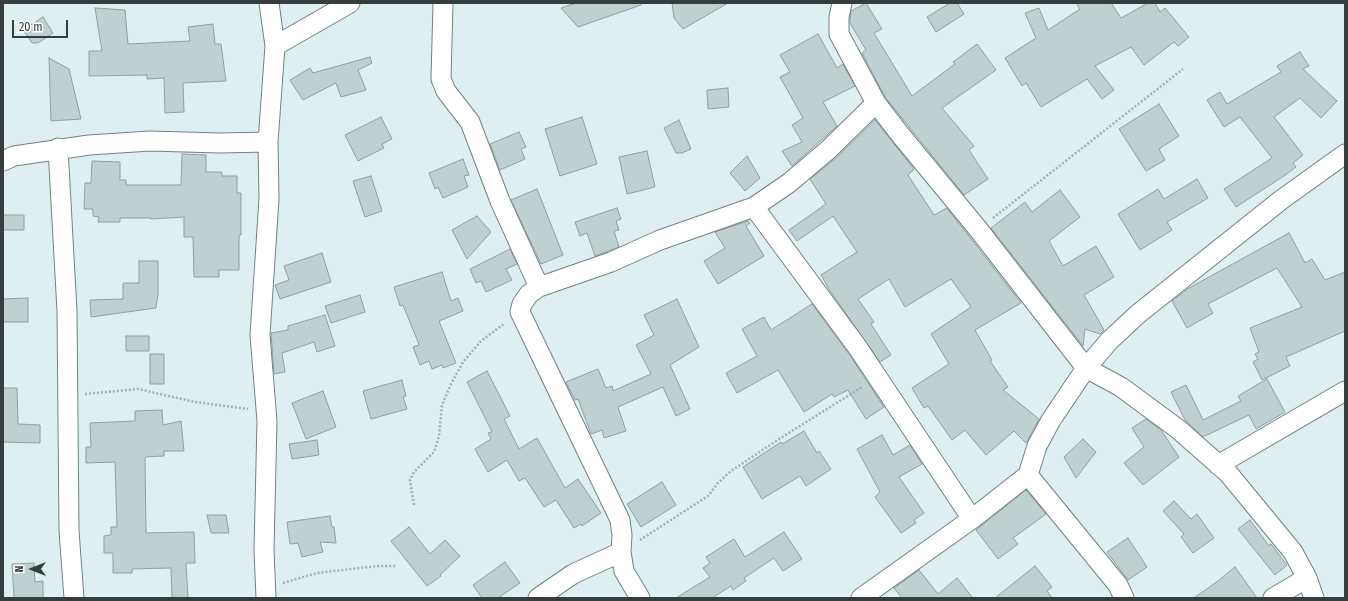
<!DOCTYPE html>
<html>
<head>
<meta charset="utf-8">
<style>
	body { margin:0 }
	#map { position:relative; width:1348px; height:601px; overflow:hidden; background:#ddeff0; font-family:"Fira Sans Condensed",sans-serif }
	canvas { display:block }
	.frame { position:absolute; inset:0; border:4px solid #363d3d; pointer-events:none }
	.north { position:absolute; left:12px; top:549px; width:40px; height:40px; -webkit-text-stroke:3px #fff; paint-order:stroke; rotate:270deg; font-size:11px; font-weight:700; line-height:16px; text-align:center; color:#363d3d }
	.north::after { content:''; display:block; margin:auto; width:14px; height:18px; background:#363d3d; clip-path:polygon(50% 0,100% 100%,50% 72%,0 100%) }
	.scale { position:absolute; left:12px; top:20px; width:56px; height:18px; box-sizing:border-box; border:2px solid #363d3d; border-top:0; padding-left:5px; font-size:12px; line-height:14px; white-space:nowrap; color:#363d3d; -webkit-text-stroke:3px #fff; paint-order:stroke }
</style>
</head>
<body>
<div id="map">
<canvas width="1348" height="601"></canvas>
<div class="frame"></div>
<div class="north">N</div>
<div class="scale">20 m</div>
</div>
<script>
const g = document.querySelector('canvas').getContext('2d');
g.lineJoin = 'round';
function paint(path, color) {
  g.fillStyle = color;
  g.fill(path, 'evenodd');
}
function poly(rows) {
  const path = new Path2D();
  for (const r of rows) {
    path.moveTo(r[0], r[1]);
    for (let i = 2; i < r.length; i += 2) path.lineTo(r[i], r[i + 1]);
  }
  return path;
}
function trace(path, color, width, dash) {
  g.strokeStyle = color;
  g.lineWidth = width;
  g.lineCap = dash ? 'butt' : 'round';
  g.setLineDash(dash || []);
  g.stroke(path);
}
const building = poly([
	[576,3,641,3,641,5,578,27,561,8,576,3],
	[672,3,728,3,683,29,674,18,672,3],
	[866,3,882,29,874,33,912,96,955,64,953,62,977,44,996,70,942,108,974,146,969,150,988,179,964,195,885,97,862,53,866,50,850,23,850,18,851,11,866,3],
	[950,3,957,3,964,14,936,32,927,17,950,3],
	[1076,3,1111,3,1121,18,1148,3,1155,3,1160,12,1165,8,1189,37,1178,46,1174,42,1144,65,1131,47,1095,66,1114,90,1102,99,1087,79,1041,107,1026,83,1022,86,1005,58,1036,38,1025,13,1039,8,1048,30,1080,9,1076,3],
	[95,8,125,10,128,44,190,41,188,27,213,24,215,44,221,44,226,81,183,83,184,112,165,113,164,78,147,79,147,75,89,76,89,51,102,51,95,8],
	[43,17,53,33,38,43,32,43,23,30,43,17],
	[818,34,837,68,843,64,855,86,823,102,837,126,792,166,782,151,802,142,792,125,803,118,780,77,790,72,780,55,818,34],
	[1300,52,1309,66,1303,69,1337,101,1321,118,1300,98,1274,117,1303,155,1293,163,1296,167,1284,176,1236,207,1224,189,1272,158,1240,117,1224,127,1207,100,1220,92,1227,104,1281,72,1277,66,1300,52],
	[370,57,372,63,358,70,366,90,341,97,336,83,303,100,290,80,310,68,313,73,370,57],
	[49,58,69,69,81,119,51,121,49,58],
	[728,88,729,107,708,109,707,90,728,88],
	[1159,104,1179,136,1159,149,1165,160,1146,171,1119,129,1159,104],
	[381,117,392,139,382,144,384,148,358,161,345,135,381,117],
	[582,117,597,164,560,176,545,129,582,117],
	[679,120,691,149,682,153,676,153,664,128,679,120],
	[875,120,914,169,908,175,934,215,947,208,1021,303,975,330,992,360,990,361,1008,387,1003,390,1039,419,1026,443,1014,431,986,455,965,430,952,440,928,406,924,408,912,388,949,364,931,334,971,307,951,279,905,307,889,279,858,299,874,322,871,324,891,355,880,362,830,291,821,275,857,252,833,216,797,241,789,230,826,204,810,179,836,158,875,120],
	[519,132,526,147,521,149,525,159,500,170,490,144,519,132],
	[647,151,655,187,627,194,619,157,647,151],
	[182,154,206,155,206,172,222,172,222,176,237,176,237,193,241,193,241,235,239,235,239,270,219,270,219,277,194,277,193,237,184,237,184,217,151,219,150,218,120,218,120,222,98,222,99,217,93,216,93,209,84,209,85,183,91,183,92,161,120,162,120,180,126,180,126,185,181,185,182,154],
	[747,156,760,178,745,191,730,173,747,156],
	[463,159,469,175,464,176,468,187,443,198,438,187,435,189,429,173,463,159],
	[371,176,382,211,365,217,353,181,371,176],
	[1197,179,1208,198,1167,222,1172,230,1140,250,1118,214,1158,189,1164,199,1197,179],
	[537,189,563,255,541,264,511,200,537,189],
	[1060,190,1080,217,1049,241,1063,266,1096,246,1114,277,1084,295,1104,330,1100,334,1085,329,1083,346,991,228,1025,202,1032,212,1060,190],
	[617,208,621,219,616,221,619,230,614,231,619,247,595,256,587,233,580,236,575,222,617,208],
	[3,215,24,215,24,230,3,230,3,215],
	[477,216,491,232,467,259,452,230,477,216],
	[748,221,750,223,746,226,764,256,718,284,704,261,725,248,715,232,748,221],
	[1289,233,1305,263,1312,259,1325,280,1345,272,1345,331,1286,357,1290,366,1262,380,1253,362,1258,359,1255,354,1259,352,1250,328,1302,307,1277,268,1208,304,1213,313,1187,328,1172,301,1189,288,1289,233],
	[510,249,517,264,506,269,512,280,486,292,481,281,476,283,470,269,510,249],
	[322,253,331,282,280,299,275,285,289,280,284,266,322,253],
	[139,261,158,261,158,294,156,308,91,317,90,300,123,299,123,283,139,283,139,261],
	[442,272,451,301,458,298,463,311,439,321,456,363,443,368,442,365,432,369,429,361,420,365,413,347,419,345,418,342,403,305,400,306,394,287,442,272],
	[360,295,365,312,331,323,325,306,360,295],
	[28,298,28,322,3,322,3,299,28,298],
	[677,299,699,347,670,365,690,409,676,416,663,387,618,407,626,431,604,438,602,430,591,434,578,399,575,400,566,382,598,369,606,388,612,386,613,391,651,374,636,345,654,335,644,315,677,299],
	[812,304,849,354,884,407,866,419,848,390,834,397,832,394,804,412,778,370,737,393,726,373,757,356,742,329,764,317,771,330,812,304],
	[325,315,335,346,317,352,314,342,282,353,285,372,274,374,271,333,288,330,288,326,325,315],
	[126,336,149,336,149,351,126,351,126,336],
	[150,354,164,354,164,384,150,384,150,354],
	[487,371,510,416,504,419,519,449,537,438,565,488,578,479,601,513,582,526,581,524,574,528,556,500,544,507,525,478,519,481,507,460,488,472,475,449,491,439,488,433,492,432,467,382,487,371],
	[1267,379,1285,412,1256,429,1249,415,1203,437,1185,420,1171,392,1186,385,1203,420,1241,401,1238,396,1267,379],
	[402,380,406,396,403,397,407,409,371,419,363,391,402,380],
	[3,388,17,388,18,424,40,425,40,443,3,442,3,388],
	[323,391,336,427,306,439,292,403,323,391],
	[162,410,163,425,181,421,184,451,164,451,164,456,145,457,146,533,194,532,195,563,186,563,188,598,172,598,171,568,132,569,132,573,113,573,113,553,104,553,104,536,111,535,111,527,117,527,115,462,86,463,86,447,91,447,90,423,135,421,135,411,162,410],
	[1146,419,1161,430,1179,457,1143,485,1124,463,1144,447,1132,428,1146,419],
	[804,431,817,453,819,451,831,469,806,486,800,476,762,499,743,467,781,442,782,444,804,431],
	[882,435,893,455,910,445,922,464,899,477,924,513,914,520,916,523,901,533,875,497,880,492,857,449,882,435],
	[1083,439,1096,452,1076,478,1064,457,1083,439],
	[317,440,319,455,292,459,289,444,317,440],
	[662,482,676,505,641,527,627,504,662,482],
	[1026,490,1046,514,1013,538,1018,544,998,559,976,530,1026,490],
	[1174,501,1191,519,1197,514,1214,538,1193,553,1181,537,1184,534,1163,511,1174,501],
	[207,515,226,515,229,533,211,533,207,515],
	[330,516,332,527,334,527,336,543,320,542,323,552,302,557,298,543,290,544,287,522,330,516],
	[1250,520,1269,546,1271,544,1287,565,1275,575,1238,529,1250,520],
	[409,527,430,554,445,540,460,556,440,575,441,576,427,586,391,541,409,527],
	[784,532,802,559,783,571,774,558,744,578,746,581,733,590,731,586,712,598,676,598,710,577,703,568,710,563,706,557,734,539,745,557,784,532],
	[1128,538,1147,567,1128,580,1107,552,1128,538],
	[505,562,520,583,498,598,482,598,473,585,505,562],
	[34,563,35,582,43,581,43,598,14,598,12,564,34,563],
	[1035,566,1052,587,1047,591,1052,598,995,598,1035,566],
	[1235,567,1257,598,1194,598,1218,581,1235,567],
	[919,570,938,594,957,578,973,598,902,598,894,588,919,570]
]);
paint(building, '#bfd0d1');
trace(building, '#8f9fa1', 1);
const minor = poly([
	[443,3,441,79,446,91,470,122,500,201,539,287],
	[842,3,839,17,839,34,876,103,899,133,978,229,1086,368,1121,387,1178,429,1228,473,1293,552,1307,578,1314,598],
	[275,46,350,3],
	[58,148,67,311,69,531,74,598],
	[3,161,14,156,89,145,150,141,220,143,268,142],
	[754,207,858,348,972,519],
	[1218,465,1345,391],
	[1028,475,1118,585,1124,598],
	[266,598,264,550,267,421,260,335,269,199,268,142,275,46,269,3],
	[538,598,573,574,621,552],
	[640,598,624,571,621,552,622,535,620,520,520,312,522,304,529,294,539,287,611,262,660,240,754,207,789,183,828,150,876,103],
	[861,598,972,519,1028,475,1037,446,1051,420,1086,368,1109,341,1138,314,1281,200,1345,154],
	[1273,598,1307,578]
]);
trace(minor, '#728283', 21);
trace(poly([
	[993,218,1183,69],
	[85,394,138,389,195,402,248,409],
	[414,505,410,480,414,472,434,452,439,436,442,405,451,384,463,362,481,341,505,323],
	[640,540,708,496,718,483,731,471,776,441,862,387],
	[283,583,317,573,377,566,396,566]
]), '#a3b1b2', 2.5, [2, 2]);
trace(minor, '#fff', 19);
</script>
</body>
</html>
